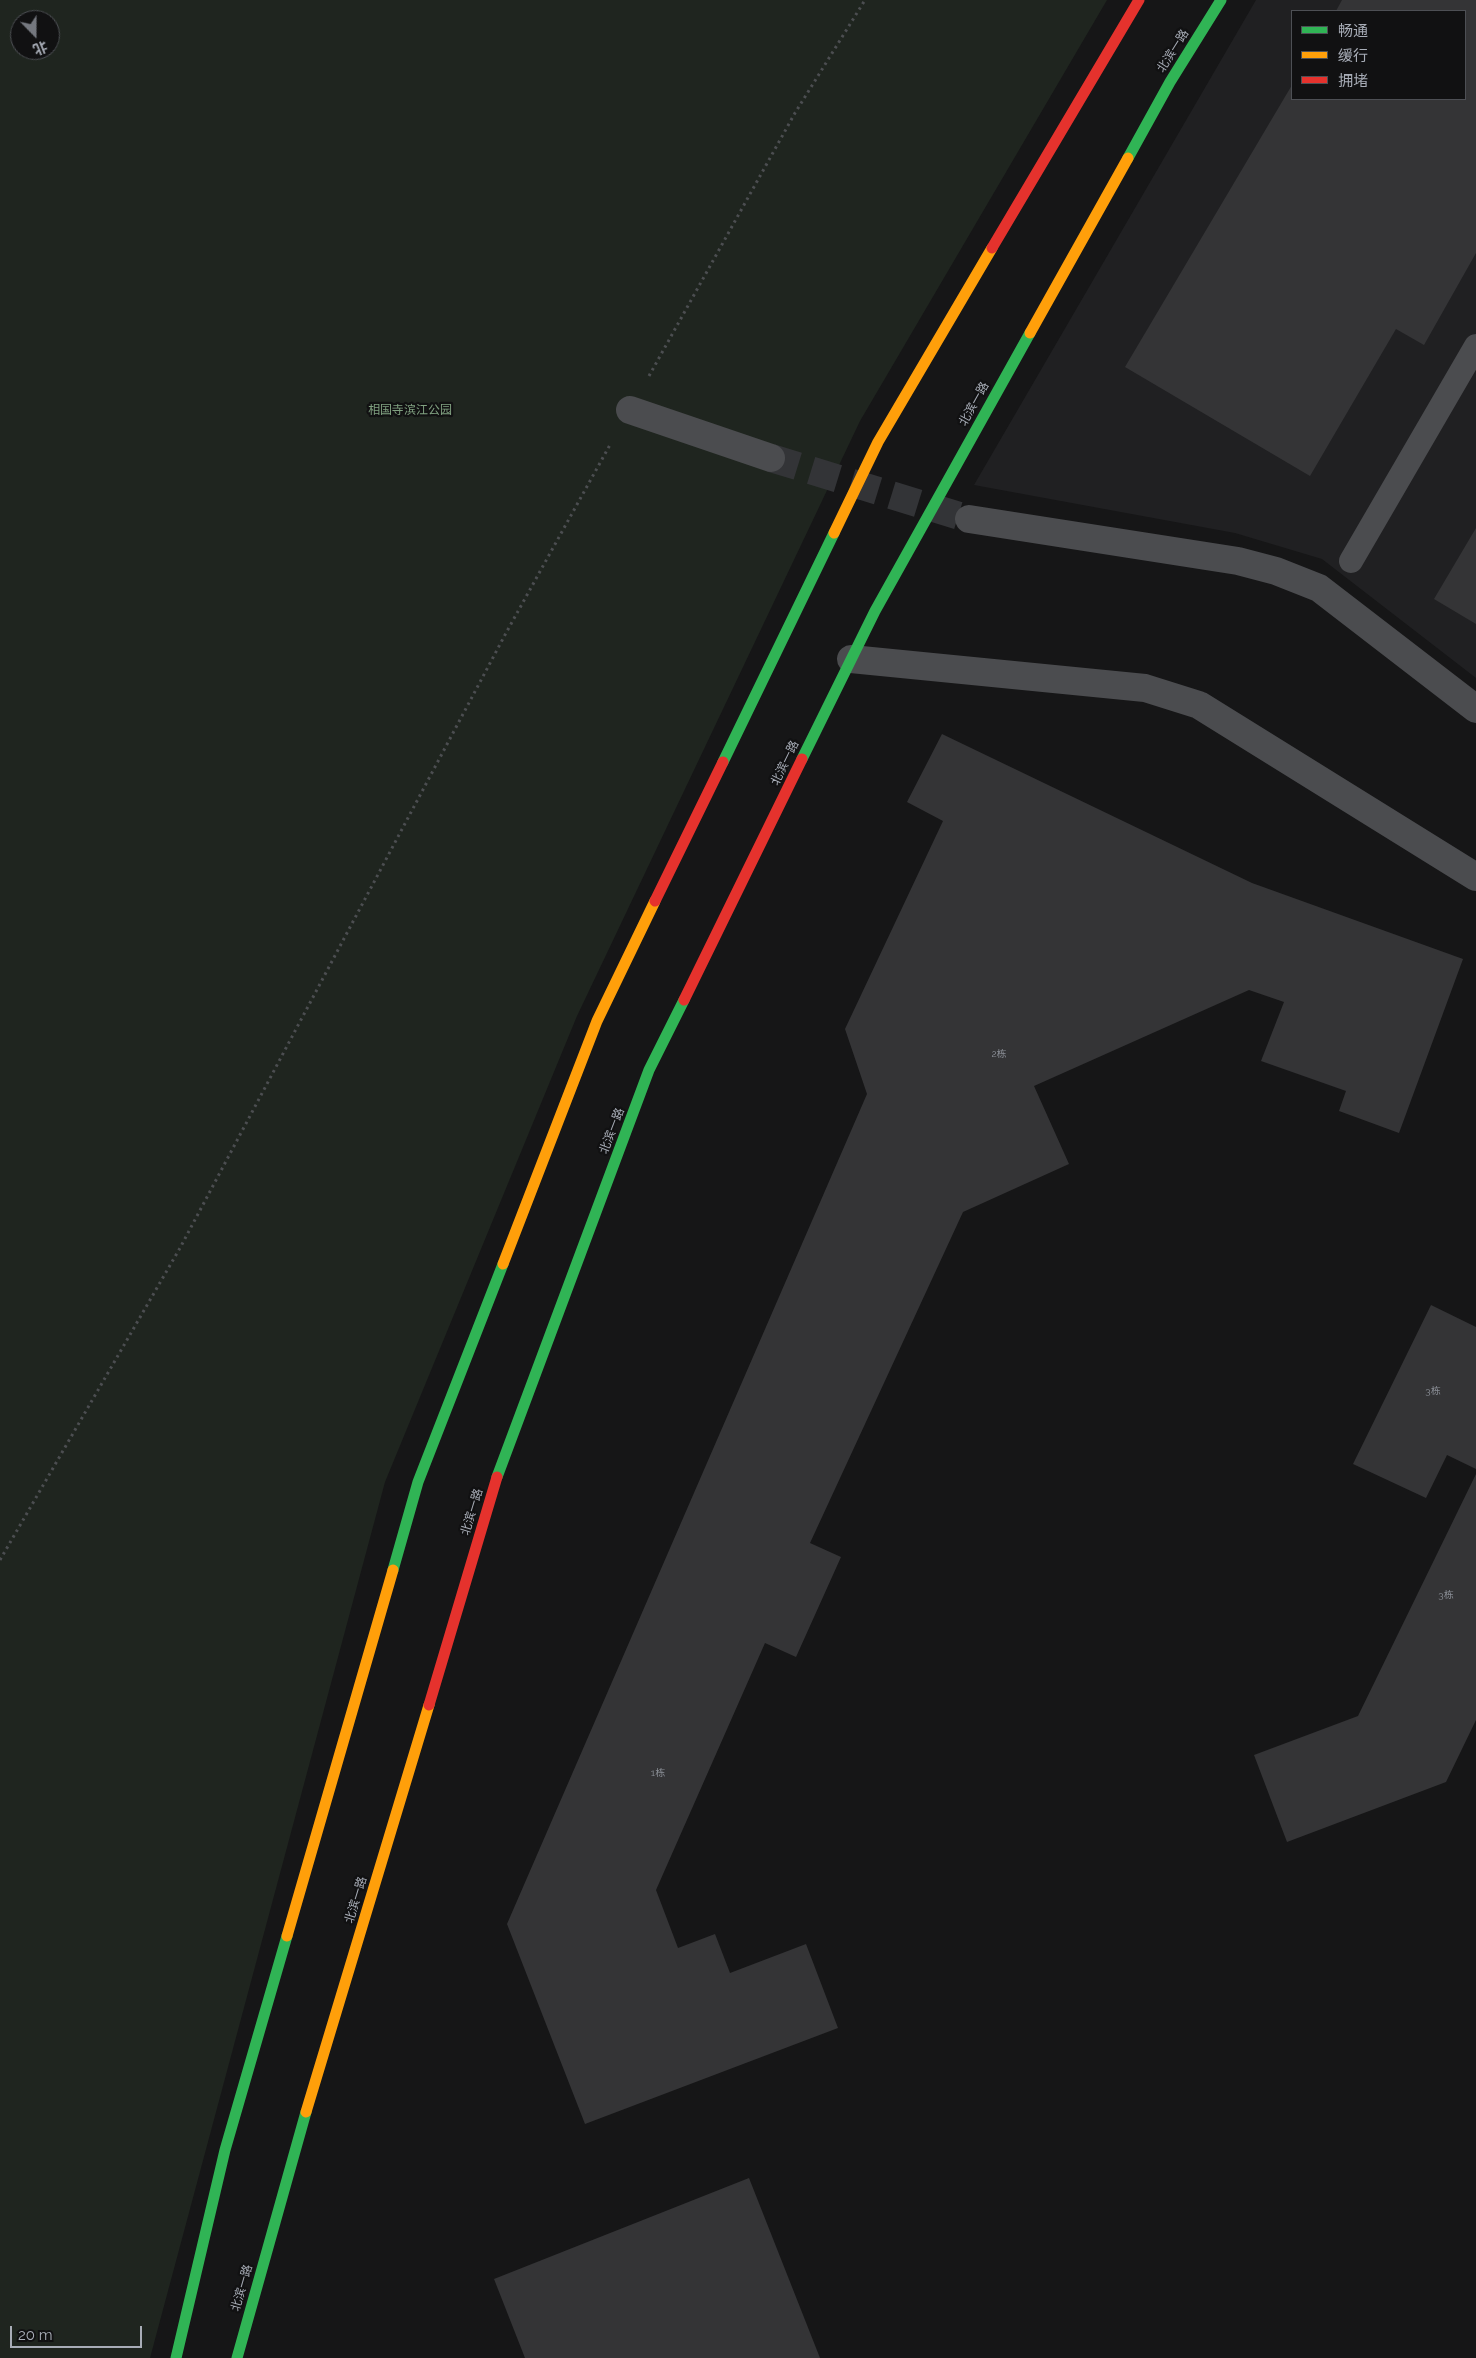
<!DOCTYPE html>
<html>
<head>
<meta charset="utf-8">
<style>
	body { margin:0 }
	#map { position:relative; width:1476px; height:2358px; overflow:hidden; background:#161617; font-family:Raleway,"Noto Sans SC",sans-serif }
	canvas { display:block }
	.legend { position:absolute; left:1291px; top:10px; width:175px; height:90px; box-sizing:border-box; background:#111112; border:1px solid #4d4f54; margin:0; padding:6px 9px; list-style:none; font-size:15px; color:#a8adb7 }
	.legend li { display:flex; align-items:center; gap:10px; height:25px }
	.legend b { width:25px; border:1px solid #4d4f54 }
	.north { position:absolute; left:10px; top:10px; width:50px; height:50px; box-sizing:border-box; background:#111112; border:1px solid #4d4f54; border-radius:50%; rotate:158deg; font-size:14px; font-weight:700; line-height:20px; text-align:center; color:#a8adb7 }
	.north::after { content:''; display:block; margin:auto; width:18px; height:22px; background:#75787f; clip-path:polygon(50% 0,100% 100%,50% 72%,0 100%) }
	.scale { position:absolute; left:10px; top:2326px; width:132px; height:22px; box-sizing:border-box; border:2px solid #a8adb7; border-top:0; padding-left:6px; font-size:15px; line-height:18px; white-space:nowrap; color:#a8adb7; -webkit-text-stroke:4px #111112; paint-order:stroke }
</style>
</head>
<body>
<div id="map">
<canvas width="1476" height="2358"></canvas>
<ul class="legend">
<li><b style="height:6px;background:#30b455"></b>畅通</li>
<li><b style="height:6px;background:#ff9f0a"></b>缓行</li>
<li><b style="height:6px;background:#e5322d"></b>拥堵</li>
</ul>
<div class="north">北</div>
<div class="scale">20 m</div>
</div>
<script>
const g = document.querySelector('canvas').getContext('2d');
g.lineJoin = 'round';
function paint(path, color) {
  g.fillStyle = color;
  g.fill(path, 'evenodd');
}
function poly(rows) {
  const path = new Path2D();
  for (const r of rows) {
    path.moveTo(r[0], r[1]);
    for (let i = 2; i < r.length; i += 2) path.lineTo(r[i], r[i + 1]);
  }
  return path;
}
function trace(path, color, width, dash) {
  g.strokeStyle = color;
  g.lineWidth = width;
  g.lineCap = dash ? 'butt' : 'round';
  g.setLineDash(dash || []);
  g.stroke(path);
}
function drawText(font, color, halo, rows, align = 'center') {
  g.font = font + ' Raleway,"Noto Sans SC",sans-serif';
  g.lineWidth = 4.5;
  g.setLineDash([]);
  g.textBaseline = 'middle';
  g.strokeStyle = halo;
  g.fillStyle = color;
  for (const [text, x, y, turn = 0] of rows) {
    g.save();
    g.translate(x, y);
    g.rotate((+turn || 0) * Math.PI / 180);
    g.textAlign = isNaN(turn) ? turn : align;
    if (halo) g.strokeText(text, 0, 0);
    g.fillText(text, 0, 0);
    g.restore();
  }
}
paint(poly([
	[1256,0,1476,0,1476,678,1322,559,1235,533,974,485],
	[1292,11,1465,11,1465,99,1292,99]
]), '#202022');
paint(poly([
	[0,0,1107,0,860,421,577,1016,385,1482,150,2358,0,2358],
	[20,20,50,20,50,50,20,50]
]), '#1f251f');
paint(poly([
	[1342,0,1476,0,1476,253,1424,345,1396,329,1310,476,1125,367,1292,85,1292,99,1465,99,1465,11,1336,11],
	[1476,528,1476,624,1434,599],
	[942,734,1252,883,1463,959,1399,1133,1339,1111,1346,1091,1261,1061,1284,1002,1249,990,1034,1086,1069,1164,963,1212,810,1543,841,1557,796,1657,765,1643,656,1890,678,1948,715,1934,730,1973,806,1944,838,2028,585,2124,507,1924,867,1094,845,1029,943,821,907,802],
	[1431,1305,1476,1327,1476,1469,1447,1455,1426,1498,1353,1464],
	[1476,1474,1476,1720,1446,1782,1287,1842,1254,1755,1358,1716],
	[749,2178,820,2358,525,2358,494,2279]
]), '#343436');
trace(poly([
	[771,458,969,519]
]), '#333437', 28, [28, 14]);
trace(poly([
	[649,376,795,113,865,0],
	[0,1560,180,1248,506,633,611,443]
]), '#4c4e51', 3, [2.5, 4]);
trace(poly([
	[1351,561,1476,346]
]), '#4b4c4f', 24);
trace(poly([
	[630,410,771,458],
	[969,519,1238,561,1276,571,1319,588,1476,709],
	[851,659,1145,688,1199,705,1476,877]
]), '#4b4c4f', 28);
trace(poly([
	[1128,158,1170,82,1221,0],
	[802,759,875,611,1030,333],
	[723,762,834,533],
	[497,1477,649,1070,684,1000],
	[393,1570,418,1482,503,1264],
	[176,2358,225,2150,287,1936],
	[237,2358,306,2112]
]), '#30b455', 11);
trace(poly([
	[1030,333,1128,158],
	[834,533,878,442,992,248],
	[503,1264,597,1021,655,901],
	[287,1936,393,1570],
	[306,2112,429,1705]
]), '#ff9f0a', 11);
trace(poly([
	[992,248,1139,0],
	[655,901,723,762],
	[684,1000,802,759],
	[429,1705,497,1477]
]), '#e5322d', 11);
drawText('10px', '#8b8f97', null, [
	["2栋",999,1054],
	["3栋",1433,1391],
	["3栋",1446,1595],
	["1栋",658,1773]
]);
drawText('12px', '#a8adb7', '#111112', [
	["北滨一路",1173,51,-58],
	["北滨一路",974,404,-61],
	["北滨一路",785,763,-64],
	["北滨一路",612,1131,-69],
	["北滨一路",472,1512,-73],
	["北滨一路",356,1900,-73],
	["北滨一路",242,2288,-74]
]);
drawText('12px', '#80a180', '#111112', [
	["相国寺滨江公园",410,410]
]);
</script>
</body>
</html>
